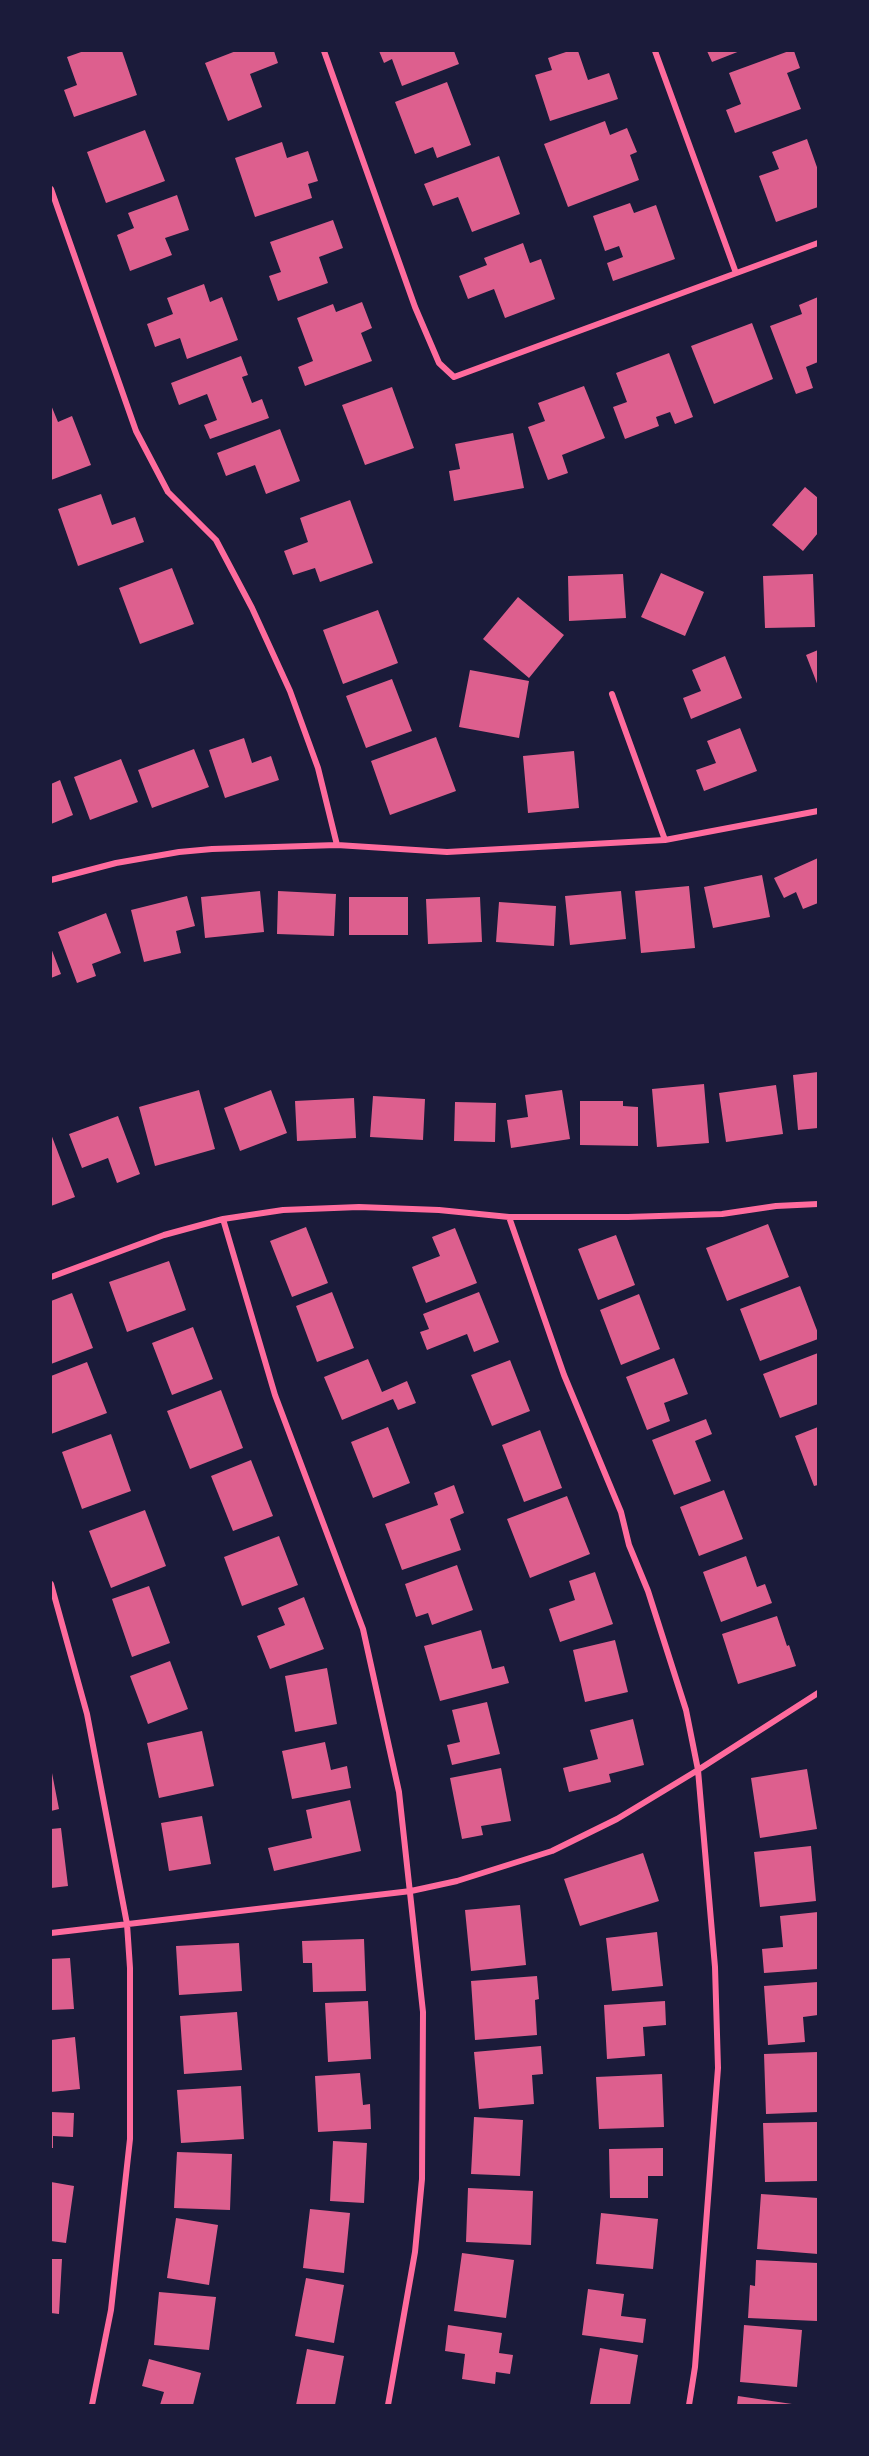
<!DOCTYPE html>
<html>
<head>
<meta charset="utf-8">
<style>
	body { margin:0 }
	#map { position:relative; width:869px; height:2456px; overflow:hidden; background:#1b1b3a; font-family:Helvetica,sans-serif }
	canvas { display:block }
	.frame { position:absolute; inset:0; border:52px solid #1b1b3a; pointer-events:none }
</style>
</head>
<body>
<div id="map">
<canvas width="869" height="2456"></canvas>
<div class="frame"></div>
</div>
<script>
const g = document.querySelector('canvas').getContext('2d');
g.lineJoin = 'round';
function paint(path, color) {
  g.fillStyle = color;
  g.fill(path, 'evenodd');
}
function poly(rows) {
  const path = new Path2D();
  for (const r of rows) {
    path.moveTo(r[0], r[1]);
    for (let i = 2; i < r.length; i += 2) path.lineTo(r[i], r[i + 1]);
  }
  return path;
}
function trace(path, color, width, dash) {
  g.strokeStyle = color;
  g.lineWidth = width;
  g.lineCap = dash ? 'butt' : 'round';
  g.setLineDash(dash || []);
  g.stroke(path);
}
paint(poly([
	[84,51,122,51,137,95,74,117,64,90,77,85,67,57],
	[236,51,274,51,278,63,250,74,262,107,228,121,205,63],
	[379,51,454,51,459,64,402,86,392,59,384,63],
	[569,51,578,51,588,80,609,73,618,99,550,121,535,75,552,70,548,58],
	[707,51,740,51,712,62],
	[789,51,794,51,800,68,787,73,801,109,735,133,726,110,741,104,729,73],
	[447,82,471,145,437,158,433,147,415,154,395,102],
	[605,121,610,135,627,128,637,152,630,155,639,180,568,207,544,144],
	[145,130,165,181,106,203,87,152],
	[807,139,818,170,818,207,776,222,759,176,779,169,772,152],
	[282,142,287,158,308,151,318,181,308,184,312,198,255,217,235,158],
	[499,156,520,214,472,232,458,197,433,206,424,184],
	[177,195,189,230,165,238,172,255,130,271,117,235,134,228,128,213],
	[630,203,634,213,656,205,675,259,613,281,607,263,623,257,619,246,605,251,593,216],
	[333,220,343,248,319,257,328,283,278,301,269,276,281,272,270,242],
	[523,243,530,263,541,259,555,299,505,318,494,289,468,299,459,276,487,265,484,258],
	[204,284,210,302,222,297,238,340,187,359,180,338,155,347,147,324,173,314,167,298],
	[818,297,818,362,806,367,813,388,796,394,770,326,802,314,799,305],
	[362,302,372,328,361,333,372,361,305,386,298,367,313,361,297,318,333,304,336,312],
	[752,323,773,379,714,404,691,346],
	[669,353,693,417,675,424,670,412,656,417,659,426,625,439,613,407,627,402,616,373],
	[241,356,248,375,242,377,252,403,262,399,269,418,210,439,204,425,217,420,207,394,179,405,171,383],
	[584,386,605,438,562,455,568,473,548,480,528,427,545,421,538,403],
	[392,387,414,448,365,465,342,405],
	[51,405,58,422,72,416,91,465,51,480],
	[280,429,300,481,266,494,255,465,226,476,217,453],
	[513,433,524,488,454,501,449,471,460,469,455,444],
	[805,487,818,498,818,533,803,551,772,525],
	[101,494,112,525,135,517,144,542,78,566,58,509],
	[350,500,373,563,320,582,315,568,293,575,284,551,308,542,300,518],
	[172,568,194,624,140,644,119,588],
	[661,573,704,592,685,636,641,617],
	[623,574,626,618,569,621,568,576],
	[813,574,815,627,765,628,763,576],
	[518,597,564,635,529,678,483,639],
	[378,610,398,663,343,684,323,630],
	[818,650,818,686,806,655],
	[725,656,742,698,691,719,683,698,701,691,692,670],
	[470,670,529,681,519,738,459,727],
	[392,679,412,731,366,748,346,696],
	[740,728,757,771,704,791,696,770,716,763,707,741],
	[436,737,456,791,390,815,371,761],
	[244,738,252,763,271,756,279,780,225,798,209,750],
	[194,749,209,787,152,808,138,770],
	[574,751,579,808,528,813,523,756],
	[121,759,138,802,90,820,74,777],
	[60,780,73,815,51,824,51,784],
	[818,858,818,903,803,909,796,892,784,898,774,878],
	[762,875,770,917,713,928,704,887],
	[689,886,695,948,641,953,635,891],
	[260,891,264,932,205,938,201,897],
	[278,891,336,894,334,936,277,934],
	[621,891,626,939,570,945,565,896],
	[187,896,195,926,176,931,181,953,144,962,131,910],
	[349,897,408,897,408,935,349,935],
	[480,897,482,942,428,944,426,899],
	[499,902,556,906,554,946,496,942],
	[106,913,121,953,92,964,96,976,77,983,58,932],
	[51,948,61,974,51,978],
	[818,1072,818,1128,798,1130,793,1075],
	[704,1084,709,1143,657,1147,652,1089],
	[776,1085,783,1134,726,1142,719,1093],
	[199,1090,215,1149,155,1166,139,1107],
	[271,1090,287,1133,240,1151,224,1108],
	[562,1090,570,1139,511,1148,507,1120,528,1117,525,1095],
	[373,1096,425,1099,423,1140,370,1137],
	[354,1098,356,1138,297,1141,295,1101],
	[580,1101,623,1101,623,1106,638,1107,638,1146,580,1145],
	[455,1102,496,1103,495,1142,454,1141],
	[118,1116,140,1174,117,1183,108,1158,82,1168,69,1134],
	[51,1134,75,1197,51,1206],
	[768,1224,789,1277,727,1301,706,1248],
	[306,1227,328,1283,292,1297,270,1241],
	[455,1228,477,1283,426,1303,412,1267,440,1256,432,1237],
	[616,1235,635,1285,598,1300,578,1249],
	[169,1261,186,1310,127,1332,109,1282],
	[800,1286,818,1333,818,1339,760,1361,740,1309],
	[332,1292,354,1348,317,1362,296,1306],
	[479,1292,499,1342,474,1352,467,1334,427,1350,420,1332,429,1329,423,1314],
	[72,1293,93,1348,51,1364,51,1301],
	[639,1294,660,1349,621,1365,600,1310],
	[193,1327,213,1379,172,1395,152,1343],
	[818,1353,818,1404,780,1418,763,1374],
	[674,1358,688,1394,664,1403,670,1421,647,1430,626,1377],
	[368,1359,382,1392,407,1381,416,1403,398,1410,393,1399,342,1420,324,1377],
	[510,1360,530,1411,492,1426,471,1375],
	[87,1362,107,1413,51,1434,51,1376],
	[221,1390,243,1448,190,1469,167,1411],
	[706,1419,712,1434,695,1441,711,1481,674,1495,652,1440],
	[388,1427,410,1483,373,1498,351,1442],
	[818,1427,818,1485,814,1486,795,1436],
	[540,1430,562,1488,524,1502,502,1445],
	[111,1434,131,1491,82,1509,62,1452],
	[251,1460,273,1516,233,1531,211,1476],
	[454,1485,464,1513,450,1519,461,1550,402,1570,385,1524,438,1505,434,1493],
	[724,1490,743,1539,699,1556,680,1507],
	[567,1496,590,1554,530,1578,507,1519],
	[145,1510,166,1566,111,1588,89,1531],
	[279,1536,298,1585,242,1606,224,1557],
	[746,1556,757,1587,765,1584,772,1603,721,1622,703,1572],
	[457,1565,473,1610,432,1625,428,1613,416,1617,405,1584],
	[595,1572,613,1624,560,1642,549,1609,575,1600,569,1581],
	[149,1586,170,1643,132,1657,112,1599],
	[304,1597,324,1649,270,1669,257,1636,285,1625,278,1608],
	[777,1616,787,1646,789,1645,796,1666,738,1684,722,1634],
	[481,1630,492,1669,504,1666,509,1683,440,1701,424,1646],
	[615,1640,628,1692,585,1702,573,1650],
	[170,1661,188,1709,148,1724,130,1676],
	[327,1668,337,1724,295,1732,285,1676],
	[487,1702,500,1754,452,1765,447,1745,460,1742,452,1710],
	[633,1719,644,1765,609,1774,611,1782,569,1792,563,1768,598,1759,590,1730],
	[202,1731,214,1786,159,1798,147,1743],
	[325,1742,331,1770,347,1766,351,1788,292,1799,282,1751],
	[501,1768,511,1821,481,1826,483,1835,462,1839,450,1778],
	[807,1769,817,1829,760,1838,751,1778],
	[52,1773,59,1809,51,1811,51,1774],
	[350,1800,361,1851,274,1871,268,1848,312,1838,306,1810],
	[202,1816,211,1864,169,1871,161,1823],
	[61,1828,68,1886,51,1888,51,1829],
	[811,1846,816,1901,760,1907,754,1852],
	[643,1853,659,1901,580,1926,564,1879],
	[520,1905,526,1965,471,1971,465,1910],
	[818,1912,818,1969,764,1973,762,1949,783,1947,780,1916],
	[657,1932,663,1986,612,1991,606,1938],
	[364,1939,366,1991,313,1992,312,1963,303,1963,302,1941],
	[239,1943,242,1991,179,1995,176,1946],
	[70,1958,74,2009,51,2010,51,1959],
	[537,1976,539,1999,535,2000,537,2035,475,2040,471,1981],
	[818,1982,818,2015,803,2017,805,2042,768,2045,764,1986],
	[368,2001,371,2059,328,2062,325,2003],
	[665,2001,666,2025,643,2027,645,2056,607,2059,604,2005],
	[237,2012,242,2070,184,2074,180,2016],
	[75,2037,80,2089,51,2092,51,2040],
	[541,2046,543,2074,532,2075,534,2104,479,2109,474,2052],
	[818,2052,818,2112,766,2114,764,2054],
	[360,2073,363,2105,370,2104,371,2129,318,2132,315,2076],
	[662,2074,664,2127,599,2129,596,2077],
	[241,2086,244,2139,181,2143,177,2090],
	[51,2112,74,2113,73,2137,53,2136,53,2148,51,2148],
	[474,2117,523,2120,520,2176,471,2174],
	[818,2122,818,2181,765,2182,763,2123],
	[333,2141,367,2143,364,2203,330,2201],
	[663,2148,663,2176,648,2176,648,2198,610,2198,609,2149],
	[177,2152,232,2154,230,2210,174,2208],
	[51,2182,74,2186,66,2243,51,2241],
	[468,2188,533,2191,531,2245,466,2242],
	[761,2194,818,2198,818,2254,757,2249],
	[310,2209,350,2213,344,2273,303,2268],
	[601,2213,658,2219,653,2269,596,2264],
	[176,2218,218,2225,209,2285,167,2278],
	[462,2253,514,2260,506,2318,454,2311],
	[51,2259,62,2259,59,2314,51,2313],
	[756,2260,818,2263,817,2321,748,2318,750,2285,755,2286],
	[306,2278,344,2285,334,2343,295,2336],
	[588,2289,624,2294,621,2316,646,2319,643,2343,582,2335],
	[159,2292,216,2297,209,2350,154,2345],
	[448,2325,502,2333,499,2353,513,2355,510,2374,496,2372,495,2384,462,2379,465,2354,445,2351],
	[744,2325,802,2330,797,2387,740,2382],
	[600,2348,638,2355,630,2405,590,2404],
	[307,2349,344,2356,335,2405,296,2405],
	[149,2359,201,2373,193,2405,160,2405,164,2392,142,2386],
	[738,2396,792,2404,792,2405,737,2405]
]), '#dd5f8e');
trace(poly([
	[324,51,415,307,439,363,454,377,818,243],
	[655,51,736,273],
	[51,189,136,431,168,492,216,540,252,608,290,691,318,768,337,845],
	[612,694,665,840],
	[51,880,116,863,179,852,212,849,337,845,447,852,665,840,818,811],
	[509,1217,564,1375,621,1512,629,1545,648,1591,686,1710,698,1770,715,1967,718,2068,695,2367,689,2405],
	[223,1219,275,1395,363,1629,399,1792,423,2012,422,2179,415,2252,388,2405],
	[51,1277,164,1235,223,1219,283,1210,359,1207,439,1210,509,1217,628,1217,722,1214,776,1206,818,1204],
	[51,1584,87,1714,127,1924,130,1968,130,2139,111,2310,92,2405],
	[51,1933,411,1891,457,1881,552,1851,617,1819,698,1770,818,1693]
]), '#ff6b9d', 6);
</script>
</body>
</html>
